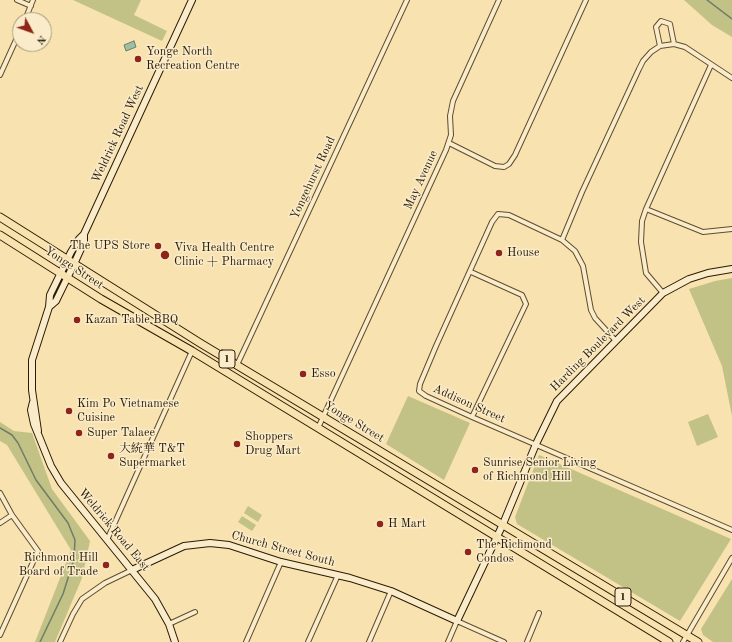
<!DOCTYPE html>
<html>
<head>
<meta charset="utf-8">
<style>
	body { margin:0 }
	#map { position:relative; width:732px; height:642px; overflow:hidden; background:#f8e2af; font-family:"Old Standard TT",serif }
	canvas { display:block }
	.north { position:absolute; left:12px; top:12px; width:40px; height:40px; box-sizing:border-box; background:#faeccb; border:1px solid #a7987b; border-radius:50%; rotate:131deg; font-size:11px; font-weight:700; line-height:16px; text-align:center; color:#2a1b03 }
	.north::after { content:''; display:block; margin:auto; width:14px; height:18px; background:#8f2418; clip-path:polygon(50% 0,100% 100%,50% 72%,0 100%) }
</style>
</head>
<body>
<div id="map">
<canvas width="732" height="642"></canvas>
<div class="north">N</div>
</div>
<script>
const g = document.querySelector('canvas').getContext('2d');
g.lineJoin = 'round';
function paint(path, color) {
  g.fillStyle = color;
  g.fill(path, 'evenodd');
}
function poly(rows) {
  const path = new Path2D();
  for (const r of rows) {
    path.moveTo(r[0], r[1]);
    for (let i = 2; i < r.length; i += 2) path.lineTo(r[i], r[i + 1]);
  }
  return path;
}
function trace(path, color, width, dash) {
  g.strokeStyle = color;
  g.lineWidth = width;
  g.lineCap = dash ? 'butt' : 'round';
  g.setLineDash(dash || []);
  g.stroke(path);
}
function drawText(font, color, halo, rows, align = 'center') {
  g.font = font + ' "Old Standard TT","Noto Serif SC",serif';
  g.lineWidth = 3;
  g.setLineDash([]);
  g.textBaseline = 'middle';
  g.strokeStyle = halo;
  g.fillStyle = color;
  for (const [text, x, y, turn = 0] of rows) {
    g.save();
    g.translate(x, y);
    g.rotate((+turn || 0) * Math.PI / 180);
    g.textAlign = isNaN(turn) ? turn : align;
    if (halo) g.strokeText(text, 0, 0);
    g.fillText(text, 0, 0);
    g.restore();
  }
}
paint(poly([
	[73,0,141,0,134,15,167,31,162,41],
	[684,0,732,0,732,37,712,25],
	[732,278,732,416,722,366,689,289,715,281],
	[408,396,470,423,444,480,386,444],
	[708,414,718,437,697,446,688,422],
	[0,422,14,431,32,433,52,489,90,541,82,578,55,642,35,642,71,550,7,445,0,441],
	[539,455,731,539,680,621,517,524,515,517],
	[248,506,262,515,258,522,244,513],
	[242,516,256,525,252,531,238,522],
	[732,579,732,642,713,642,703,635,701,629]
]), '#c2c287');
const water = poly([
	[134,41,136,47,126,51,124,45,134,41]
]);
paint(water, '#9dbea8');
trace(water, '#6f7d66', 1);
trace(poly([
	[707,0,732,19],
	[0,428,12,435,18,443,36,480,68,523,75,540,74,559,63,594,40,642]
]), '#6f7d66', 1.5);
const street = poly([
	[17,0,31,6],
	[25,20,33,0],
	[660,46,656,27,661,21,670,24,674,44],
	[0,75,20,31],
	[449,143,495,166,504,167,509,164,515,155,586,0],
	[646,209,703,232,732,229],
	[562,240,509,215,498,214,492,222,436,346,420,384,419,391,426,396,472,417,732,530],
	[471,272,522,295,526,304,472,417],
	[663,293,646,273,641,242,642,221,646,209,711,65],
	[616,341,595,318,591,310,583,266,575,251,562,240,582,192,639,69,643,61,651,52,660,46,674,44,685,47,732,78],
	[237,365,407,0],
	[318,428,446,150,451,135,450,116,453,101,499,0],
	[0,493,12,515,38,551,0,635],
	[0,523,12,515],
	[107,540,192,351],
	[169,624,195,612],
	[60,642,73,614,82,599,105,583,132,570],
	[246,642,281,562],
	[308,642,338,575],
	[369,642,391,591],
	[448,642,457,621,504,642],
	[527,642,539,613],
	[683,642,732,558]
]);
const secondary = poly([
	[49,307,56,301,74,264,84,242,84,234,192,0],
	[33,402,31,410,34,424,51,466,61,483,155,599,169,624,175,642],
	[38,431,32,390,32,360,49,307,50,295,71,252,79,239,84,234],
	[132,570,184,546,210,543,229,545,281,562,350,578,391,591,457,621,503,524,536,444,557,401,663,293,689,279,708,273,732,269]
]);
const primary = poly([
	[0,217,200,343,698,642],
	[0,235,101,299,192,351,669,642]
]);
trace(street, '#5e4d2e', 6);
trace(secondary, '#2a1b03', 8);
trace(primary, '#2a1b03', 9);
trace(street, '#faeccb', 4);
trace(secondary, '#faeccb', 6);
trace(primary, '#f8e2af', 7);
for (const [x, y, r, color] of [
	[138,59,4,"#8f2418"],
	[158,246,4,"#8f2418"],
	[499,253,4,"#8f2418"],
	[165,255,5,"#8f2418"],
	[77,320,4,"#8f2418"],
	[303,374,4,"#8f2418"],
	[69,411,4,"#8f2418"],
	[79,433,4,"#8f2418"],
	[237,444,4,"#8f2418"],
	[111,456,4,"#8f2418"],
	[475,470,4,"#8f2418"],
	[380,524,4,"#8f2418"],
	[468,552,4,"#8f2418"],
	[106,565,4,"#8f2418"]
]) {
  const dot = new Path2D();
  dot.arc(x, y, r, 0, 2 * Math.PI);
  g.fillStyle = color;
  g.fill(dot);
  trace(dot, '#faeccb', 1.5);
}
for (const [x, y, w] of [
	[227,359,16],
	[623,597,16]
]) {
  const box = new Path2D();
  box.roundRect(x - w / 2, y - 9, w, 18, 3);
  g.fillStyle = '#faeccb';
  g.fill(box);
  trace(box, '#2a1b03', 1);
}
drawText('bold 11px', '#2a1b03', null, [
	["1",227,359],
	["1",623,597]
]);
drawText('12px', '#2a1b03', '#faeccb', [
	["Yonge North",146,52],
	["Recreation Centre",146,66],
	["The UPS Store",150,246,"right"],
	["Viva Health Centre",174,248],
	["Clinic + Pharmacy",174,262],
	["House",507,253],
	["Kazan Table BBQ",85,320],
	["Esso",311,374],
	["Kim Po Vietnamese",77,404],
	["Cuisine",77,418],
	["Super Talaee",87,433],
	["Shoppers",245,437],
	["Drug Mart",245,451],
	["大統華 T&T",119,449],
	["Supermarket",119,463],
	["Sunrise Senior Living",483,463],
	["of Richmond Hill",483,477],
	["H Mart",388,524],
	["The Richmond",476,545],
	["Condos",476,559],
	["Richmond Hill",98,558,"right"],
	["Board of Trade",98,572,"right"]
], 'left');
drawText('12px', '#2a1b03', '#faeccb', [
	["Weldrick Road West",118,134,-65],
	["Yongehurst Road",313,178,-65],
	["May Avenue",421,180,-65],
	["Yonge Street",74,268,33],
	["Harding Boulevard West",598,344,-45],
	["Addison Street",469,404,24],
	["Yonge Street",354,422,31],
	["Weldrick Road East",114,530,50],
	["Church Street South",283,549,15]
]);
</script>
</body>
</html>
